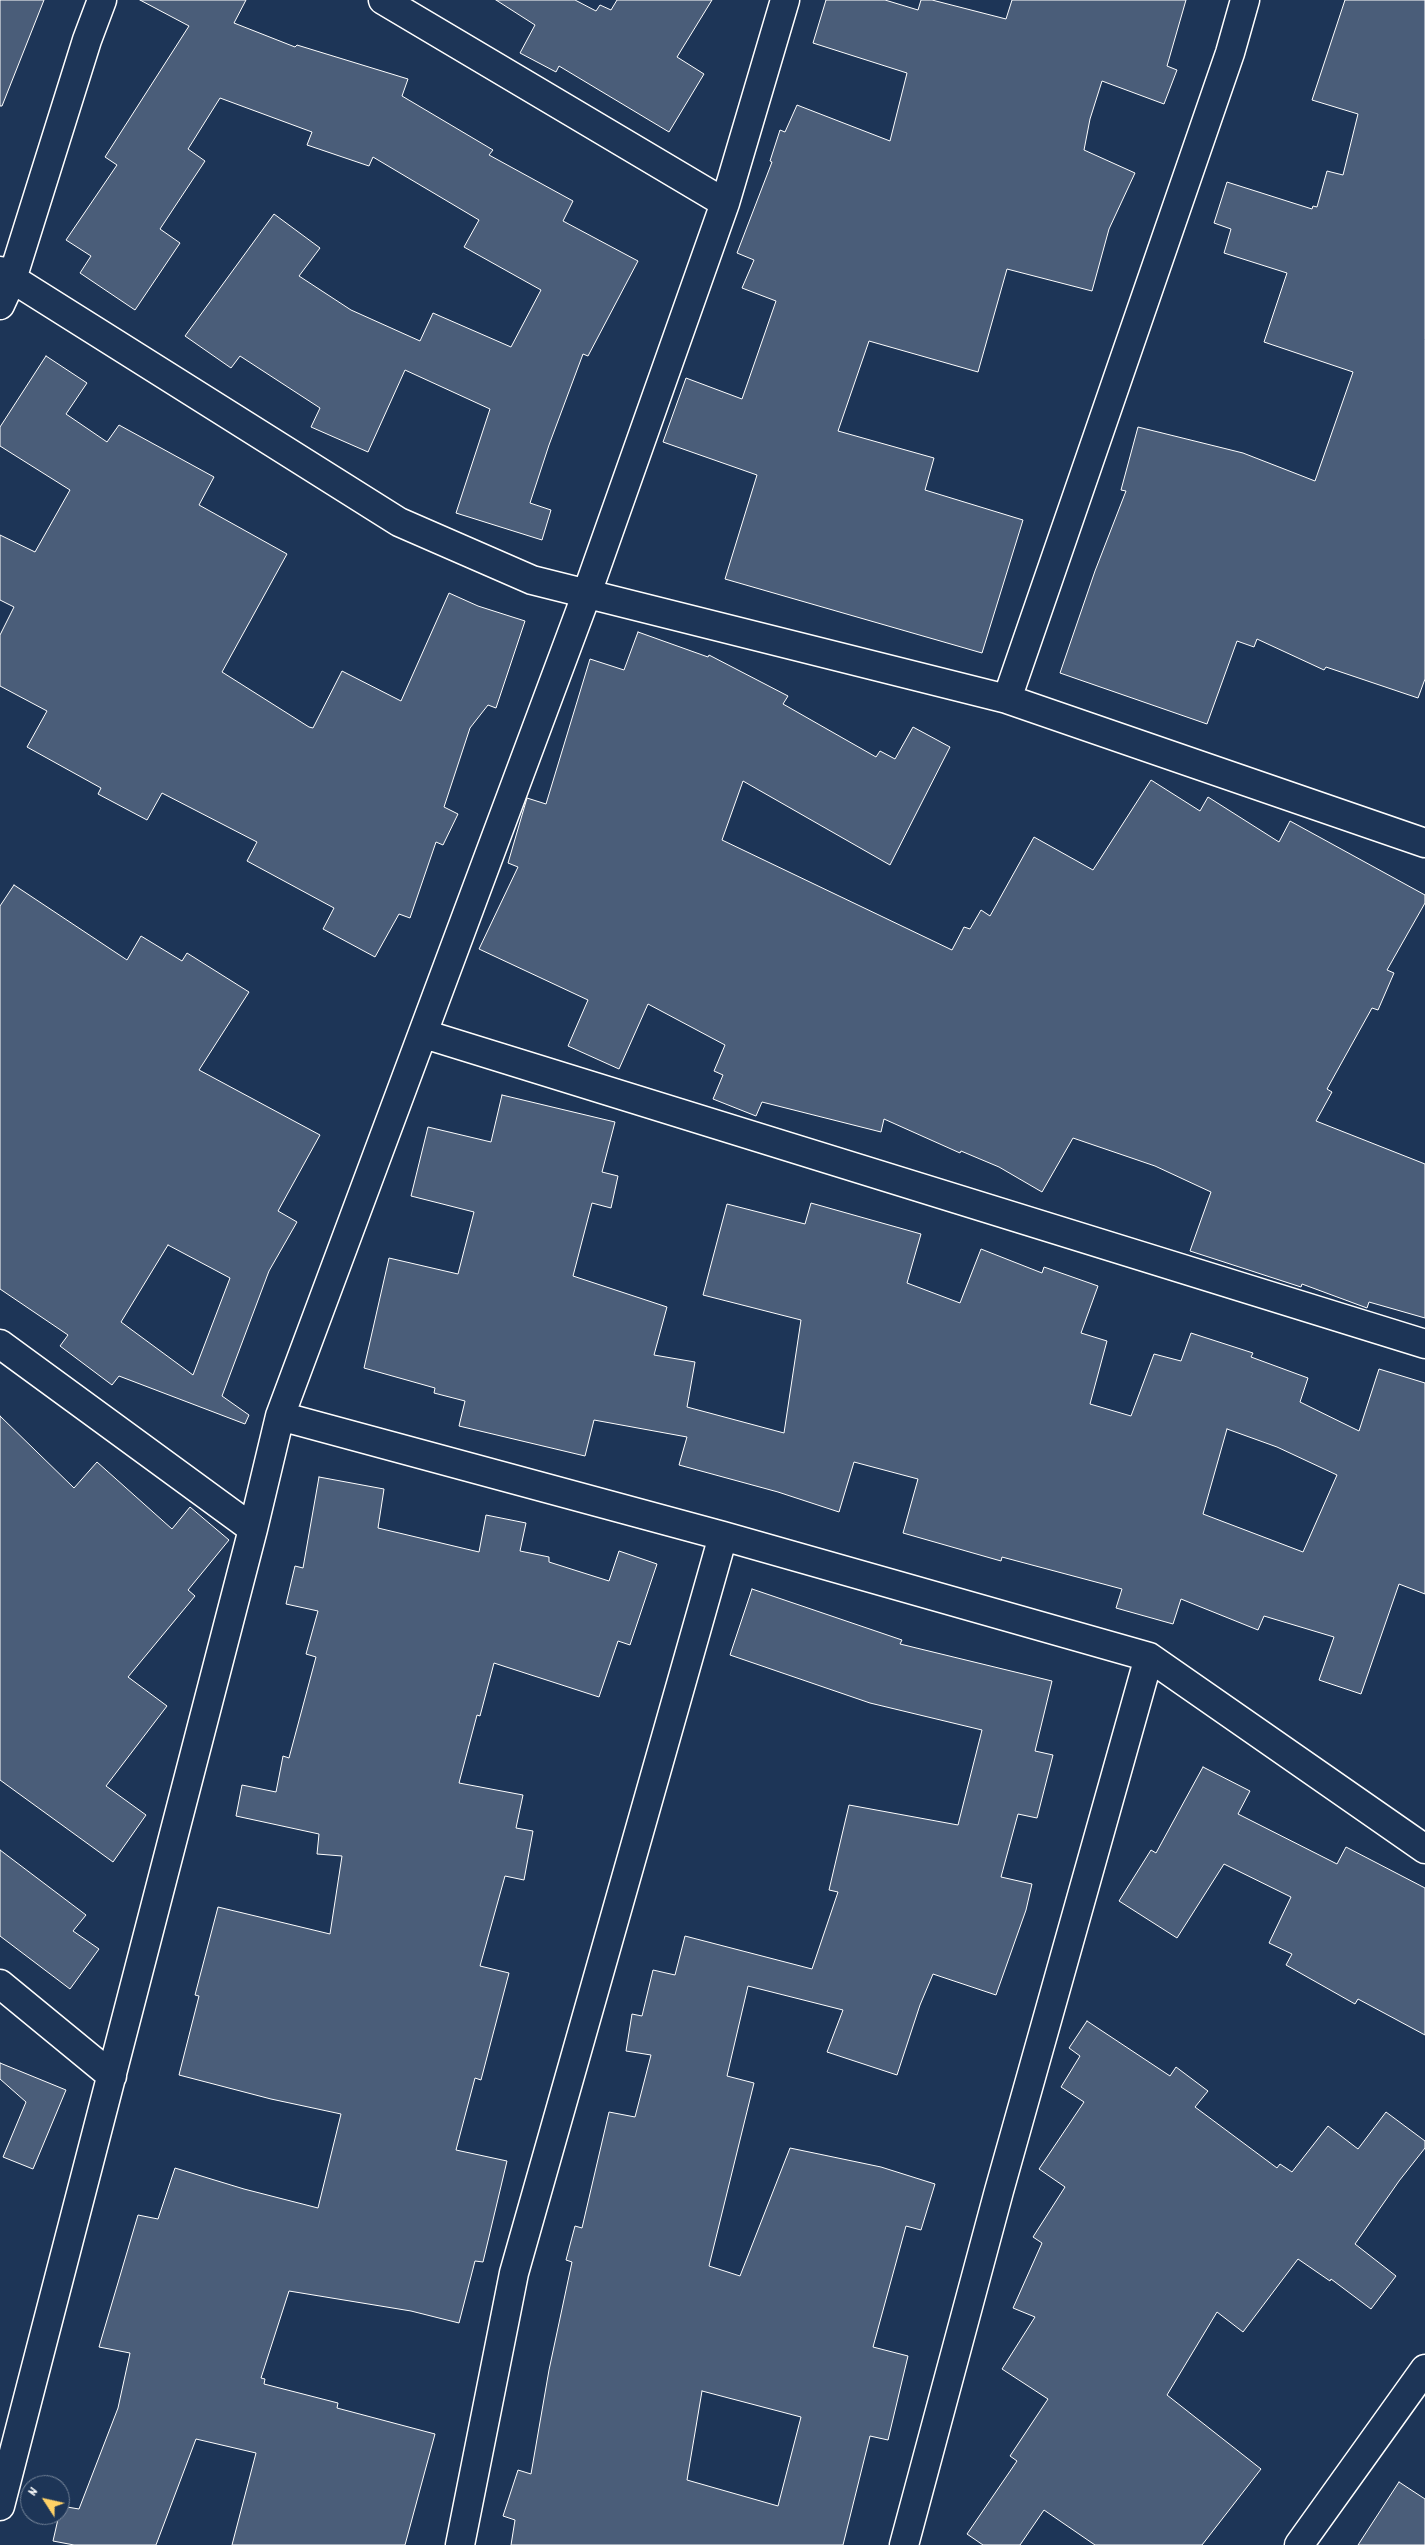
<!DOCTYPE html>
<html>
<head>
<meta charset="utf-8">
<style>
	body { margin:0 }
	#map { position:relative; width:1425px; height:2545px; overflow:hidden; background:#1d3557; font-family:Dekko,sans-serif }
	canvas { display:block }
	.north { position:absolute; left:20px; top:2475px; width:50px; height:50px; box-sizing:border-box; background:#1d3557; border:1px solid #77869a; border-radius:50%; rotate:305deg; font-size:14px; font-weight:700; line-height:20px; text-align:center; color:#fff }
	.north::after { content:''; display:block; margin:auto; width:18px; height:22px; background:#ffd166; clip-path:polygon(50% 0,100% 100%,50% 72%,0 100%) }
</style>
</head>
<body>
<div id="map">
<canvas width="1425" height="2545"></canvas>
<div class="north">N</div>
</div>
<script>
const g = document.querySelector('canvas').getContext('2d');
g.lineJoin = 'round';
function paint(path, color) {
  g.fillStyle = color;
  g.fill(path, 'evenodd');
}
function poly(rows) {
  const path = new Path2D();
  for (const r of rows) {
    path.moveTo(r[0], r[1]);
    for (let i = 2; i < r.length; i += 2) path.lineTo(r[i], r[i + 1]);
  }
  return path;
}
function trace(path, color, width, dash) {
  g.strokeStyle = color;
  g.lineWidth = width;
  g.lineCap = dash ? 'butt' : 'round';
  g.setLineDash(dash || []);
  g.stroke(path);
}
const building = poly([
	[0,0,44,0,2,106,0,106,0,0],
	[140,0,246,0,234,23,295,47,297,45,408,79,402,96,493,150,489,155,573,201,563,221,638,261,588,356,583,354,549,445,530,503,551,510,542,540,456,513,490,409,405,370,368,452,311,427,320,408,240,356,231,368,185,336,274,214,320,248,299,276,351,310,420,341,433,313,511,347,541,290,464,247,479,220,373,157,369,166,307,145,312,132,220,98,188,149,205,161,160,229,180,243,135,310,80,273,91,256,66,240,117,165,105,157,189,26,140,0],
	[496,0,575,0,596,11,600,5,611,10,617,0,712,0,677,57,704,74,669,132,559,66,556,72,520,53,535,25,496,0],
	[826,0,885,0,918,10,921,0,932,0,1006,19,1012,0,1186,0,1167,66,1177,70,1164,104,1102,81,1090,119,1084,150,1135,173,1109,229,1092,291,1007,269,978,372,869,341,838,431,934,458,925,490,1023,520,982,653,725,579,757,475,663,442,686,378,742,399,776,301,742,288,754,260,737,253,772,162,770,161,780,130,785,132,797,105,890,141,907,73,813,43,826,0],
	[1345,0,1425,0,1425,679,1418,698,1326,667,1324,670,1257,639,1254,647,1237,641,1207,724,1060,673,1095,571,1126,491,1121,490,1138,427,1243,453,1315,481,1353,372,1264,342,1287,273,1224,253,1231,229,1214,223,1227,182,1312,209,1313,206,1317,207,1327,171,1343,175,1358,114,1312,100,1345,0],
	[46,356,87,383,66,414,107,442,119,425,214,477,199,505,287,554,222,672,309,727,313,728,342,671,401,701,449,593,478,606,525,621,496,708,488,705,470,728,444,807,458,814,443,845,436,842,410,918,399,914,375,957,323,929,334,908,247,861,257,842,162,793,147,820,98,794,101,788,27,747,47,711,0,686,0,635,14,607,0,600,0,535,35,552,70,490,0,446,0,427,46,356],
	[638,632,708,657,709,655,788,696,783,704,876,757,880,751,895,759,913,727,950,747,890,865,743,781,722,840,952,950,964,927,970,929,981,910,990,916,1034,837,1093,870,1151,780,1200,811,1208,797,1279,842,1290,821,1425,895,1425,903,1387,970,1394,973,1378,1010,1372,1008,1327,1089,1332,1092,1316,1121,1425,1164,1425,1318,1369,1302,1367,1308,1302,1284,1301,1287,1190,1251,1211,1192,1155,1166,1073,1138,1042,1192,999,1167,961,1151,960,1153,884,1119,881,1132,762,1102,756,1116,713,1099,723,1075,714,1071,725,1045,648,1004,619,1069,568,1046,588,1000,479,949,518,867,508,863,527,798,546,804,590,659,624,670,638,632],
	[14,885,127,960,141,936,182,961,187,953,249,992,199,1070,320,1135,278,1211,297,1222,269,1271,222,1396,249,1415,245,1424,119,1376,112,1385,60,1346,68,1335,0,1289,0,906,14,885],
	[168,1245,230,1278,193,1375,121,1322,168,1245],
	[502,1095,615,1122,602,1172,618,1176,611,1208,592,1203,573,1276,667,1307,654,1355,695,1362,687,1407,784,1433,801,1320,703,1295,727,1204,805,1224,811,1203,921,1234,907,1283,960,1303,981,1249,1042,1273,1044,1267,1098,1286,1081,1333,1107,1341,1090,1404,1131,1416,1154,1354,1181,1361,1191,1333,1253,1353,1251,1357,1308,1378,1300,1402,1359,1431,1379,1369,1425,1383,1425,1594,1399,1584,1361,1694,1319,1680,1334,1637,1264,1616,1258,1630,1181,1599,1173,1624,1116,1608,1122,1589,1002,1557,1001,1561,903,1533,918,1479,854,1462,839,1512,778,1492,679,1465,687,1437,594,1420,585,1456,459,1426,465,1401,434,1393,435,1388,364,1368,389,1258,458,1274,474,1212,411,1196,428,1127,491,1142,502,1095],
	[1227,1429,1277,1447,1337,1475,1303,1552,1203,1514,1227,1429],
	[0,1416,74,1488,97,1462,172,1529,190,1507,229,1540,188,1590,195,1596,128,1677,167,1706,106,1786,146,1815,113,1862,0,1780,0,1416],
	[319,1477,384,1489,378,1528,479,1552,486,1515,526,1523,520,1551,549,1557,549,1562,609,1581,619,1551,657,1564,630,1645,618,1641,599,1697,494,1663,480,1716,477,1715,459,1783,523,1795,516,1828,533,1831,524,1880,505,1876,480,1966,509,1973,481,2080,475,2078,456,2150,507,2161,483,2262,475,2261,459,2323,411,2311,289,2291,261,2378,265,2379,264,2384,338,2403,337,2408,435,2434,405,2545,232,2545,256,2453,196,2439,156,2545,74,2545,53,2541,61,2506,79,2509,118,2408,130,2353,99,2347,138,2215,158,2219,175,2168,244,2189,318,2208,341,2114,271,2099,179,2075,199,1996,195,1995,218,1907,330,1934,342,1856,317,1854,319,1834,236,1816,242,1785,276,1792,283,1756,289,1758,316,1657,306,1654,318,1611,286,1604,295,1566,303,1568,319,1477],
	[752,1589,902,1640,900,1644,1052,1681,1035,1751,1053,1755,1037,1818,1018,1814,1001,1877,1032,1884,1026,1910,996,1995,933,1974,920,2005,897,2075,827,2052,843,2010,748,1986,727,2076,754,2083,709,2266,740,2276,790,2148,881,2167,935,2184,921,2230,906,2226,873,2347,908,2356,888,2440,870,2436,843,2545,511,2545,515,2520,503,2516,518,2470,531,2474,549,2370,572,2262,566,2260,575,2226,582,2228,609,2112,635,2117,651,2055,626,2051,632,2014,642,2016,653,1970,675,1975,685,1936,812,1969,838,1892,829,1890,849,1805,958,1825,982,1730,870,1703,730,1655,752,1589],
	[702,2391,801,2417,778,2506,687,2480,702,2391],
	[1203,1767,1250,1791,1238,1814,1337,1864,1346,1847,1425,1888,1425,2035,1358,1999,1355,2004,1286,1965,1292,1954,1269,1943,1291,1897,1224,1864,1177,1938,1119,1901,1151,1850,1156,1853,1203,1767],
	[0,1850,86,1915,73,1931,99,1949,70,1989,0,1936,0,1850],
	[1087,2021,1170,2076,1176,2067,1208,2091,1195,2107,1277,2168,1280,2164,1292,2172,1328,2126,1358,2149,1386,2112,1425,2141,1425,2148,1399,2181,1355,2244,1396,2276,1371,2309,1331,2279,1330,2281,1298,2259,1243,2332,1217,2312,1167,2395,1261,2469,1202,2545,1095,2545,1044,2510,1020,2545,983,2545,967,2534,1017,2461,1010,2456,1048,2399,1002,2369,1035,2317,1013,2308,1042,2243,1033,2237,1065,2187,1039,2169,1084,2102,1061,2087,1080,2056,1069,2048,1087,2021],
	[0,2063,66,2090,33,2169,3,2157,26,2102,0,2079,0,2063],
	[1399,2482,1425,2499,1425,2545,1358,2545,1399,2482]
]);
paint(building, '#4a5d79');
trace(building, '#fff', 1);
const minor = poly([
	[383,0,725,203],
	[0,271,399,522,532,580,1007,699,1425,843],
	[0,305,12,279,87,40,102,0],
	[1007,699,1230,53,1245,0],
	[424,1034,1425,1344],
	[0,1344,253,1529],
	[280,1416,723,1536,1149,1657],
	[0,1984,112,2076],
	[0,2506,253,1529,280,1416,587,593,725,203,785,0],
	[460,2545,514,2273,723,1536],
	[904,2545,999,2191,1149,1657,1425,1849],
	[1299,2545,1425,2369]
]);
trace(minor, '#fff', 31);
trace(minor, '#1d3557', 28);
</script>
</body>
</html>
